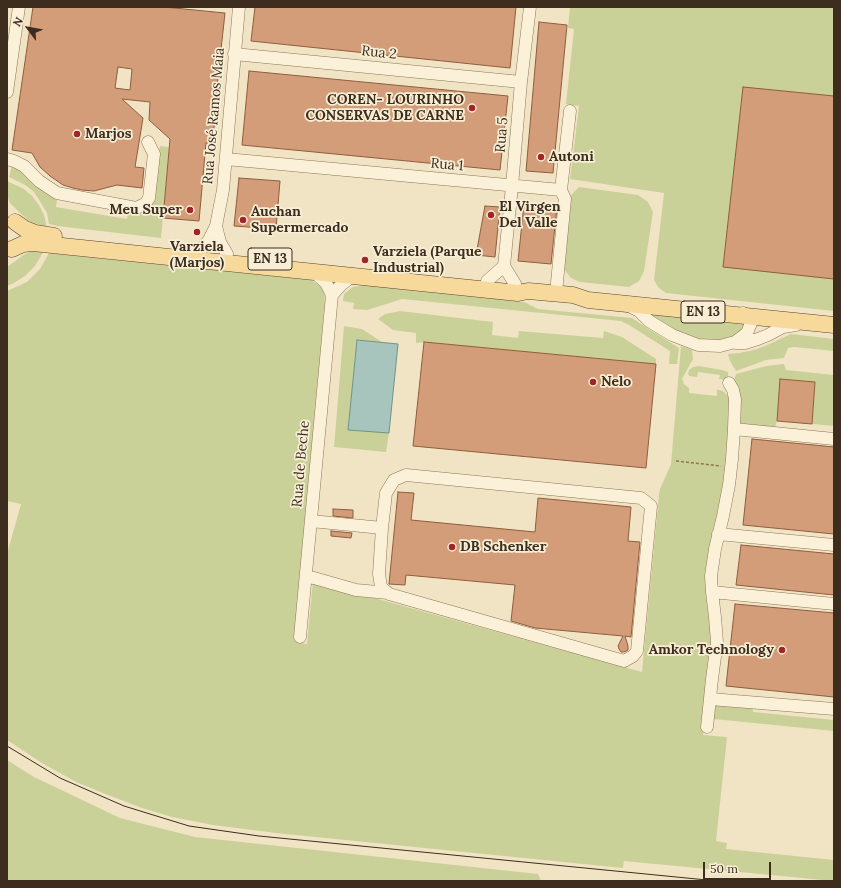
<!DOCTYPE html>
<html>
<head>
<meta charset="utf-8">
<style>
	body { margin:0 }
	#map { position:relative; width:841px; height:888px; overflow:hidden; background:#f1e4c5; font-family:Lora,serif }
	canvas { display:block }
	.frame { position:absolute; inset:0; border:8px solid #3d2d1e; pointer-events:none }
	.north { position:absolute; left:8px; top:8px; width:40px; height:40px; -webkit-text-stroke:3px #f8eed5; paint-order:stroke; rotate:302deg; font-size:11px; font-weight:700; line-height:16px; text-align:center; color:#3d2d1e }
	.north::after { content:''; display:block; margin:auto; width:14px; height:18px; background:#3d2d1e; clip-path:polygon(50% 0,100% 100%,50% 72%,0 100%) }
	.scale { position:absolute; left:703px; top:862px; width:68px; height:18px; box-sizing:border-box; border:2px solid #3d2d1e; border-top:0; padding-left:5px; font-size:12px; line-height:14px; white-space:nowrap; color:#3d2d1e; -webkit-text-stroke:3px #f8eed5; paint-order:stroke }
</style>
</head>
<body>
<div id="map">
<canvas width="841" height="888"></canvas>
<div class="frame"></div>
<div class="north">N</div>
<div class="scale">50 m</div>
</div>
<script>
const g = document.querySelector('canvas').getContext('2d');
g.lineJoin = 'round';
function paint(path, color) {
  g.fillStyle = color;
  g.fill(path, 'evenodd');
}
function poly(rows) {
  const path = new Path2D();
  for (const r of rows) {
    path.moveTo(r[0], r[1]);
    for (let i = 2; i < r.length; i += 2) path.lineTo(r[i], r[i + 1]);
  }
  return path;
}
function trace(path, color, width, dash) {
  g.strokeStyle = color;
  g.lineWidth = width;
  g.lineCap = dash ? 'butt' : 'round';
  g.setLineDash(dash || []);
  g.stroke(path);
}
function drawText(font, color, halo, rows, align = 'center') {
  g.font = font + ' Lora,serif';
  g.lineWidth = 3.5;
  g.setLineDash([]);
  g.textBaseline = 'middle';
  g.strokeStyle = halo;
  g.fillStyle = color;
  for (const [text, x, y, turn = 0] of rows) {
    g.save();
    g.translate(x, y);
    g.rotate((+turn || 0) * Math.PI / 180);
    g.textAlign = isNaN(turn) ? turn : align;
    if (halo) g.strokeText(text, 0, 0);
    g.fillText(text, 0, 0);
    g.restore();
  }
}
paint(poly([
	[570,7,834,7,834,311,666,293,658,287,654,280,664,193,570,179,579,106,566,104,574,29,568,28],
	[160,146,169,147,161,238,57,226,49,224,47,213,41,203,34,192,25,185,9,177,12,165,20,169,34,184,45,193,57,200,56,207,127,219,128,212,152,201],
	[7,181,24,189,32,196,39,205,44,215,47,228,29,221,20,213,10,203,7,196],
	[579,187,638,195,648,202,653,212,644,271,639,281,629,287,580,282,571,278,566,272,562,264,569,201,572,194],
	[37,248,45,249,35,266,25,276,14,283,7,286,7,267,25,254],
	[49,253,311,280,320,286,324,292,325,303,295,642,307,644,313,581,642,672,659,495,660,489,671,464,681,346,692,350,693,359,682,379,684,384,689,388,689,393,717,396,717,390,720,390,724,392,731,400,732,430,719,519,712,633,703,735,727,737,716,841,727,843,726,849,834,860,834,881,624,861,623,868,276,833,213,825,172,817,142,808,108,795,76,782,42,763,7,740,7,554,21,504,7,501,7,291,27,282,40,269],
	[365,285,524,302,538,309,632,318,647,328,679,348,677,364,669,364,670,351,629,325,621,321,402,299,367,310,353,309,354,303,343,301,344,294,353,287],
	[647,309,746,321,739,335,718,343,691,339,652,318],
	[400,311,493,322,492,335,518,338,519,331,603,338,604,331,622,337,653,357,656,359,656,364,424,342,416,343,416,333,393,330,378,319,385,314],
	[344,326,362,329,382,342,357,340,348,429,389,433,386,452,334,447],
	[791,334,834,339,834,351,794,347,788,348,784,358,766,360,736,371,730,361,728,354,739,353,754,350,765,346],
	[783,364,784,364,786,370,834,375,834,426,812,424,815,382,781,379,777,421,775,427,737,425,733,384,736,374,766,366],
	[699,366,722,370,728,372,728,380,719,379,720,375,698,372,697,377,689,376,688,374,689,370,693,367],
	[716,704,753,707,753,712,834,720,834,731,714,719],
	[7,760,34,777,120,818,195,837,538,874,541,881,7,881]
]), '#cad198');
const water = poly([
	[357,340,398,344,389,433,348,430,357,340]
]);
paint(water, '#a7c5bc');
trace(water, '#6c948a', 1);
const building = poly([
	[33,7,164,7,225,13,214,114,215,114,213,143,206,143,199,221,163,218,170,139,149,120,150,102,122,99,143,118,135,167,144,168,142,188,117,185,94,191,82,190,73,188,63,185,50,176,40,167,32,153,12,150,33,7],
	[118,67,132,69,130,90,115,88,118,67],
	[255,7,516,7,510,68,251,41,255,7],
	[539,22,567,25,553,173,526,171,539,22],
	[249,71,508,96,500,170,242,145,249,71],
	[743,87,834,96,834,279,723,267,743,87],
	[239,178,280,181,276,229,234,226,239,178],
	[524,204,557,207,551,264,518,261,524,204],
	[485,206,500,207,495,257,476,255,485,206],
	[424,342,656,364,646,468,413,446,424,342],
	[780,379,815,382,812,424,777,421,780,379],
	[752,439,834,447,834,534,743,525,752,439],
	[398,492,414,493,411,520,535,532,538,498,631,507,628,541,640,542,631,637,625,636,628,646,628,650,624,652,621,652,619,649,618,646,623,636,535,628,511,621,515,585,406,575,405,585,389,584,398,492],
	[333,509,353,510,353,518,333,516,333,509],
	[331,531,352,533,351,538,331,536,331,531],
	[741,545,834,554,834,595,736,585,741,545],
	[735,604,834,613,834,697,726,686,735,604]
]);
paint(building, '#d29d78');
trace(building, '#8f5d3d', 1);
const minor = poly([
	[234,54,521,82],
	[7,92,19,7],
	[7,159,14,161,24,166,39,181,57,193,136,208,145,204,149,198,154,154,148,142],
	[226,159,561,190,565,199,556,293],
	[561,190,570,111],
	[216,226,220,242,227,254],
	[200,251,209,240,216,226,223,190,239,7],
	[487,281,504,266],
	[515,284,504,266,512,186,521,82,530,7],
	[332,295,341,285,352,276],
	[627,305,639,311,649,321,672,335,698,345,720,346,735,342,747,333,751,323,748,317,743,313],
	[736,343,745,343,758,339,768,335,783,327,796,325],
	[734,429,834,439],
	[311,521,382,528,386,493,394,480,406,475,641,498,651,506,637,651,633,656,624,661,389,594,381,587,379,574,382,528],
	[718,534,834,545],
	[306,577,314,578,356,590,388,593],
	[712,592,834,604],
	[300,637,332,295,326,283,315,273],
	[710,699,834,709],
	[707,727,712,679,717,642,715,617,712,592,711,576,715,549,723,516,729,485,732,459,734,429,735,399,733,390,729,383]
]);
const major = poly([
	[15,222,25,229,35,233,54,236],
	[12,249,23,244,33,243,518,293,528,291,573,295,588,300,834,325]
]);
trace(minor, '#8e7559', 13);
trace(major, '#5c432e', 17);
trace(poly([
	[676,461,721,466]
]), '#8e7559', 1.5, [3, 2]);
trace(minor, '#fbf1d9', 12);
trace(major, '#f7da9b', 16);
trace(poly([
	[7,746,60,778,124,806,189,826,259,836,717,881]
]), '#3d2d1e', 1);
for (const [x, y, r, color] of [
	[472,108,4,"#a22426"],
	[77,134,4,"#a22426"],
	[541,157,4,"#a22426"],
	[190,210,4,"#a22426"],
	[491,215,4,"#a22426"],
	[243,220,4,"#a22426"],
	[197,232,4,"#a22426"],
	[365,260,4,"#a22426"],
	[593,382,4,"#a22426"],
	[452,547,4,"#a22426"],
	[782,650,4,"#a22426"]
]) {
  const dot = new Path2D();
  dot.arc(x, y, r, 0, 2 * Math.PI);
  g.fillStyle = color;
  g.fill(dot);
  trace(dot, '#f8eed5', 1.5);
}
for (const [x, y, w] of [
	[270,259,44],
	[703,312,44]
]) {
  const box = new Path2D();
  box.roundRect(x - w / 2, y - 11, w, 22, 3);
  g.fillStyle = '#f8eed5';
  g.fill(box);
  trace(box, '#3d2d1e', 1);
}
drawText('bold 13px', '#3d2d1e', null, [
	["EN 13",270,259],
	["EN 13",703,312]
]);
drawText('14px', '#3d2d1e', '#f8eed5', [
	["Rua 2",379,53,6],
	["Rua José Ramos Maia",214,116,-85],
	["Rua 5",502,135,-85],
	["Rua 1",447,165,5],
	["Rua de Beche",301,464,-85]
]);
drawText('bold 14px', '#3d2d1e', '#f8eed5', [
	["COREN- LOURINHO",464,100,"right"],
	["CONSERVAS DE CARNE",464,116,"right"],
	["Marjos",85,134],
	["Autoni",549,157],
	["El Virgen",499,207],
	["Del Valle",499,223],
	["Meu Super",182,210,"right"],
	["Auchan",251,212],
	["Supermercado",251,228],
	["Varziela",197,247,"center"],
	["(Marjos)",197,263,"center"],
	["Varziela (Parque",373,252],
	["Industrial)",373,268],
	["Nelo",601,382],
	["DB Schenker",460,547],
	["Amkor Technology",774,650,"right"]
], 'left');
</script>
</body>
</html>
